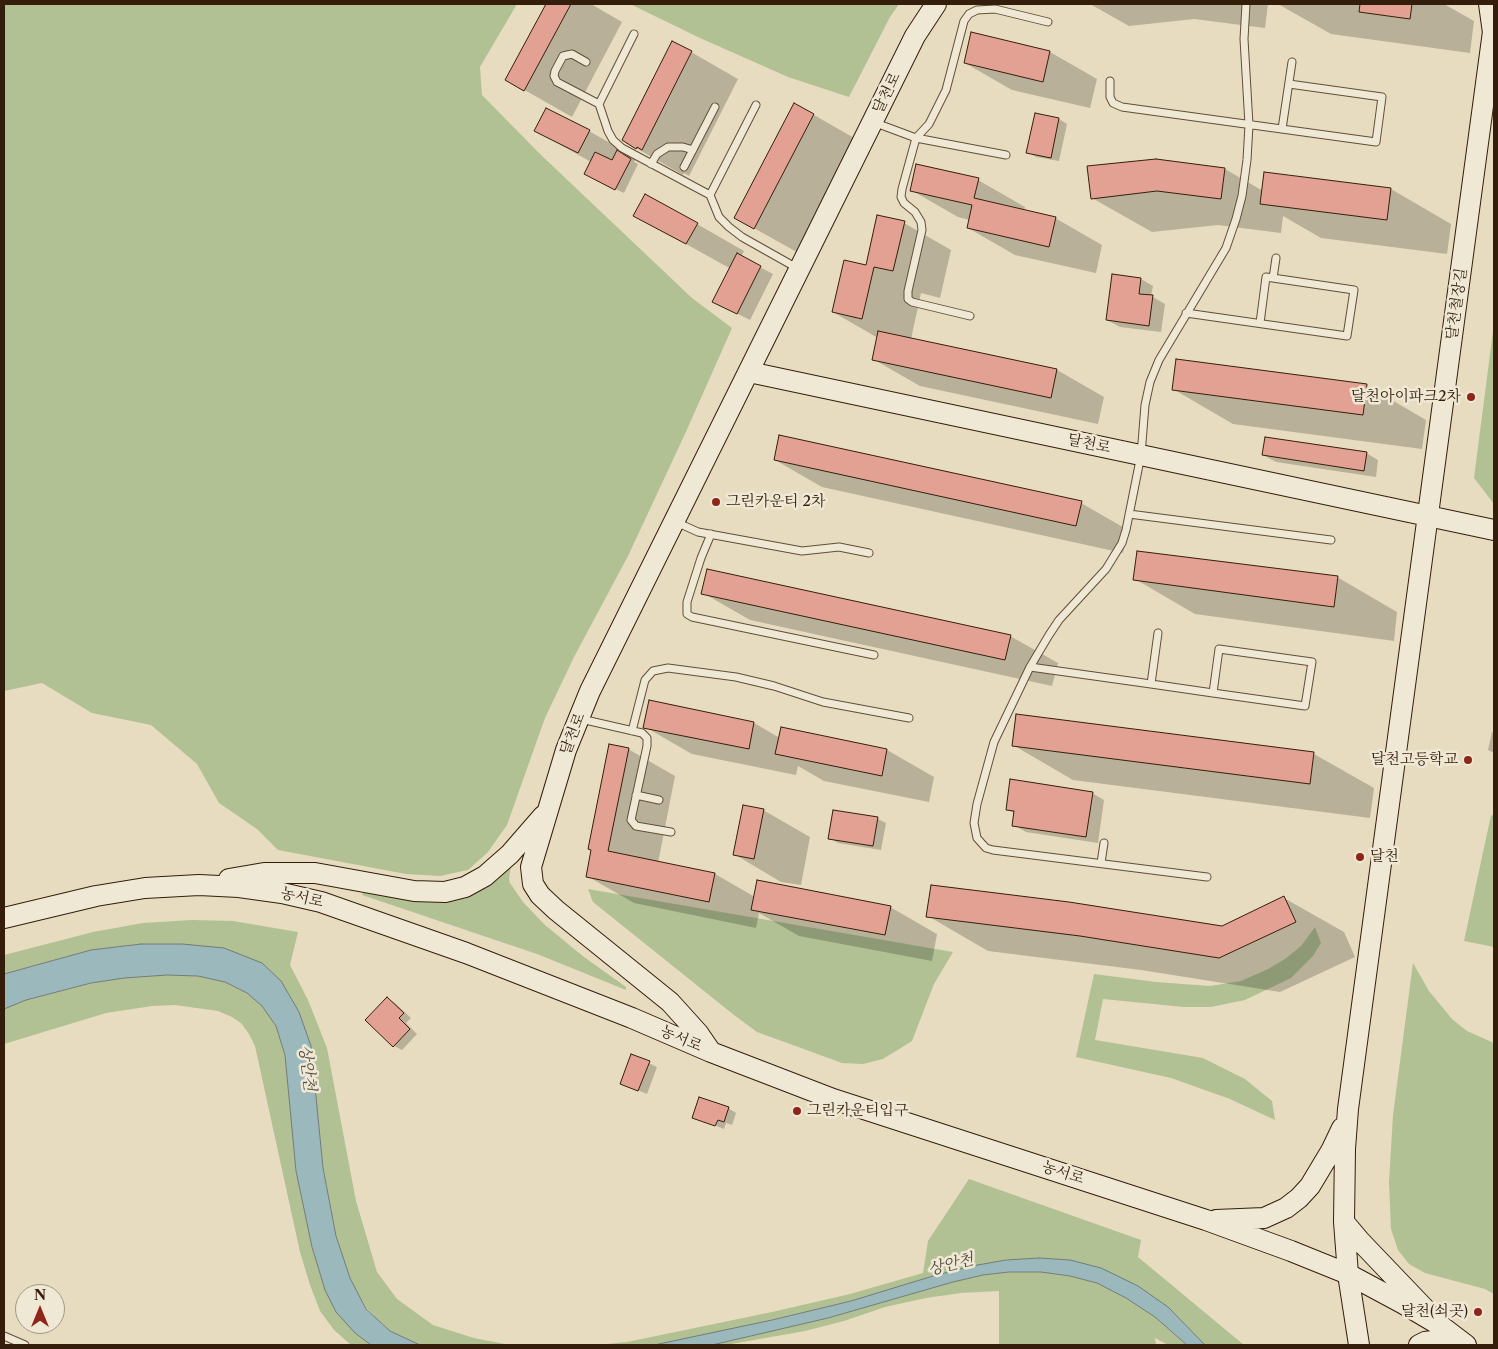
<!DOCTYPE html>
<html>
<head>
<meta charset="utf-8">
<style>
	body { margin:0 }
	#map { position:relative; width:1498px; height:1349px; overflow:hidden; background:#e7dcbf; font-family:"Libre Caslon Text",serif }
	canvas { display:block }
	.frame { position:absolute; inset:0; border:5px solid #341e0b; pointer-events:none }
	.north { position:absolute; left:15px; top:1284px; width:50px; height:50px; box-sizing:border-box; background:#efe8d5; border:1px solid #a49784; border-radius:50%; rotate:0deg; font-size:14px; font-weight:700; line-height:20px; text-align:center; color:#341e0b }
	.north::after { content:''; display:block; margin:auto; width:18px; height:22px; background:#8f2418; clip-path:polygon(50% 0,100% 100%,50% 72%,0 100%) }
</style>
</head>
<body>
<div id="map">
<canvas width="1498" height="1349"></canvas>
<div class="frame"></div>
<div class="north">N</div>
</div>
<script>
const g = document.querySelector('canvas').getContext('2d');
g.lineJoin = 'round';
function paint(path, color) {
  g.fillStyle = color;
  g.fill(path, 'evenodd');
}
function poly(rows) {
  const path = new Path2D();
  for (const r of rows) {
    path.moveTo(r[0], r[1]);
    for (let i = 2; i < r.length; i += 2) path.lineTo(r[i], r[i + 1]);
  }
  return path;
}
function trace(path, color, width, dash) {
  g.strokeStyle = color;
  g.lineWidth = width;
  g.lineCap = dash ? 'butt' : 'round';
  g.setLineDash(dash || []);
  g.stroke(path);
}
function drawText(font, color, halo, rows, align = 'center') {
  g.font = font + ' "Libre Caslon Text","Noto Serif KR",serif';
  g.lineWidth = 5;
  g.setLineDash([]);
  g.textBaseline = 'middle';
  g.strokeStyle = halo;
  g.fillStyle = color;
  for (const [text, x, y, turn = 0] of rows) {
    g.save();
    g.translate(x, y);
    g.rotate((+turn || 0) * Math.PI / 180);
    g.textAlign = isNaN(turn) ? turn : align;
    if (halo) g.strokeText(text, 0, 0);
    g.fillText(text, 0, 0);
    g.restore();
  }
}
paint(poly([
	[4,4,517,4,480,67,482,95,540,154,692,298,732,328,685,434,628,556,574,657,545,718,507,825,488,852,468,870,440,876,406,874,278,850,257,829,219,803,197,764,151,725,92,713,42,683,4,691],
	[630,4,899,4,890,17,849,97,788,77,700,38],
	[1494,323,1494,504,1474,478],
	[1491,815,1494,816,1494,947,1464,941],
	[511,865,509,879,510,883,523,902,545,925,584,957,626,987,626,990,537,954,362,895,364,891,416,900],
	[588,889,953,952,934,984,912,1041,883,1059,863,1064,842,1063,757,1032,734,1015,593,902],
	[192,920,233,921,298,932,290,965,308,1000,327,1048,356,1201,377,1272,397,1299,433,1325,474,1338,510,1345,420,1345,390,1331,366,1308,350,1278,336,1236,323,1168,315,1091,299,1012,182,944,141,944,91,950,4,974,4,955,93,932,143,923],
	[1315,927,1321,943,1313,956,1291,978,1245,1000,1211,1007,1184,1007,1103,999,1095,1040,1203,1058,1245,1079,1272,1101,1275,1120,1230,1099,1171,1078,1076,1057,1094,974,1156,982,1210,986,1241,981,1268,969,1285,959,1301,946],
	[1413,963,1429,991,1452,1019,1467,1031,1494,1043,1494,1294,1485,1289,1425,1273,1409,1264,1398,1250,1391,1229,1389,1182,1393,1115],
	[167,975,198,976,225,982,247,993,262,1006,276,1026,285,1055,296,1171,312,1247,325,1290,355,1333,371,1345,351,1345,334,1330,320,1311,310,1285,300,1252,255,1046,249,1034,241,1023,232,1017,218,1011,175,1005,152,1006,106,1013,4,1044,4,1009,26,1000,91,983,124,978],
	[969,1179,1141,1240,1138,1257,1244,1345,1205,1345,1168,1307,1070,1260,1039,1258,1006,1260,933,1276,851,1301,694,1338,654,1345,597,1345,627,1342,772,1312,850,1294,923,1273,928,1241],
	[1009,1272,1041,1272,1070,1276,1097,1283,1126,1298,1155,1317,1187,1345,1168,1345,1155,1338,1156,1345,999,1345,999,1291,961,1293,926,1298,885,1307,844,1321,805,1331,726,1345,712,1345,828,1318,953,1282,983,1275]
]), '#b2c194');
const water = poly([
	[141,944,182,944,224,948,262,963,281,981,299,1012,311,1046,323,1168,336,1236,350,1278,366,1309,390,1331,420,1345,371,1345,355,1333,336,1312,325,1290,312,1247,296,1171,285,1055,276,1026,262,1006,247,993,225,982,198,976,167,975,124,978,91,983,26,1000,4,1009,4,974,91,950,141,944],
	[1039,1258,1070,1260,1101,1268,1138,1286,1168,1307,1205,1345,1187,1345,1155,1317,1126,1298,1097,1283,1070,1276,1041,1272,1009,1272,983,1275,953,1282,828,1318,712,1345,654,1345,772,1320,851,1301,933,1276,972,1266,1006,1260,1039,1258]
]);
paint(water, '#9bb9bd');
trace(water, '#727b76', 1);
paint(poly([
	[548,4,591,4,622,22,572,117,507,80],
	[1090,4,1268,4,1265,28,1194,19,1129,26],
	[1278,4,1444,4,1474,21,1470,53,1331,34],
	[691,52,738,79,689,176,684,173,683,175,636,148],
	[1050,52,1097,79,1090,108,1012,90,965,63],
	[814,115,861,142,802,255,736,218],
	[1059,119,1067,124,1059,161,1036,157,1028,152],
	[536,131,589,131,636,158,634,162,638,164,624,193,593,178,591,162],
	[1225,169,1263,191,1391,189,1451,224,1447,254,1321,238,1283,216,1281,233,1218,225,1152,232,1092,198],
	[978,180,1025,207,1024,211,1055,218,1102,245,1096,273,1015,255,968,228,970,220,958,217,911,190],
	[634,215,697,224,744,251,741,257,773,274,750,320,726,308,731,269],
	[904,223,951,250,940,298,921,293,911,339,1057,370,1104,397,1098,424,920,386,873,359,878,338,833,312,867,266],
	[1141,279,1153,286,1151,296,1165,304,1161,332,1120,327,1107,320],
	[1366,385,1426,420,1422,449,1233,424,1173,389],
	[1366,453,1378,460,1376,477,1276,462,1263,455],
	[775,460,1081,503,1128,530,1123,553,822,487],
	[1337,577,1397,612,1394,641,1195,614,1135,579],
	[703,593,1010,636,1058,663,1052,686,750,620],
	[650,702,754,723,780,738,887,750,934,777,929,802,824,781,798,766,796,775,692,754,645,727],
	[1017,715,1314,754,1374,788,1370,818,1073,780,1013,745],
	[1492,732,1494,733,1494,753,1488,750],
	[628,749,675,776,658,863,715,874,755,897,890,907,937,934,932,961,799,936,759,913,756,928,634,903,587,876],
	[1092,793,1104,800,1098,843,1026,832,1014,825,1015,814,1007,809],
	[763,810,810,837,801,885,781,882,734,854],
	[878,819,886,823,881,850,838,843,830,838],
	[1284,898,1344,932,1355,957,1280,992,1141,970,988,951,928,916,1222,927],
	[387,998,395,1003,411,1018,406,1023,417,1034,402,1050,394,1046],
	[632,1055,657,1067,647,1094,621,1083],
	[728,1108,736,1113,732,1125,726,1123,724,1129,694,1117]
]), '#0003');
const building = poly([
	[546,4,571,4,524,91,505,80,546,4],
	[1360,4,1412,4,1410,19,1359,12,1360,4],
	[971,32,1050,51,1043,82,964,63,971,32],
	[672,41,692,51,642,150,637,147,636,149,622,140,672,41],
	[794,103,814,114,754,229,734,218,794,103],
	[546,108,590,130,578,153,534,131,546,108],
	[1035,113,1059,118,1051,158,1026,153,1035,113],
	[617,150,631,159,615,190,584,174,595,152,612,160,617,150],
	[1156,159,1225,168,1221,199,1157,191,1091,199,1087,166,1156,159],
	[916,164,979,178,974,198,1056,217,1049,247,967,228,972,205,910,191,916,164],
	[1264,172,1391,188,1387,220,1260,204,1264,172],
	[645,194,698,223,686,244,633,216,645,194],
	[877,215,905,221,893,271,874,267,862,319,832,312,844,260,866,265,877,215],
	[737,253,761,266,737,314,712,302,737,253],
	[1112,274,1141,278,1139,294,1153,295,1149,326,1106,320,1112,274],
	[878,331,1057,369,1051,398,872,360,878,331],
	[1176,359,1367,384,1363,415,1172,390,1176,359],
	[779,435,1082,501,1076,526,774,460,779,435],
	[1265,437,1367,452,1364,471,1262,455,1265,437],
	[1137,551,1338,576,1334,607,1133,580,1137,551],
	[707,569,1011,635,1005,660,701,594,707,569],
	[649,700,754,722,749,749,643,728,649,700],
	[1016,714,1314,752,1310,784,1012,746,1016,714],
	[781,727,887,749,882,776,775,754,781,727],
	[609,744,629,748,608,851,715,873,709,902,586,877,591,850,588,849,609,744],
	[1010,779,1093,792,1086,837,1012,826,1014,811,1006,810,1010,779],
	[743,805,764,809,754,859,733,855,743,805],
	[833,810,878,817,873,846,828,839,833,810],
	[757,880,891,906,885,935,751,910,757,880],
	[931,885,1069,902,1222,926,1284,896,1296,922,1219,958,1080,936,926,917,931,885],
	[387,997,404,1013,399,1018,410,1029,393,1047,365,1020,387,997],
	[631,1054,650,1061,638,1091,620,1084,631,1054],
	[699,1097,729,1107,724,1122,718,1120,715,1126,692,1118,699,1097]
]);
paint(building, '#e3a194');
trace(building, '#341e0b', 1);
const lane = poly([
	[586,62,572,54,563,56,555,71,554,76,557,82,599,104,608,131,613,140,622,148,710,195,719,217,729,227,742,237,797,268],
	[1110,81,1110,97,1113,103,1122,107,1376,142,1382,97,1289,84],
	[599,104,634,34],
	[873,122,916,138,1006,155],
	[1282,129,1292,62],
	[651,164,657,154,668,147,683,147,693,150],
	[684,167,715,107],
	[710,195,756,105],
	[1273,278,1276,258],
	[1186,313,1347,336,1354,290,1266,277,1260,323],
	[970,316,912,302,908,299,908,291,922,230,921,222,915,212,904,203,901,197,902,189,916,138,929,124,946,90,964,21,969,14,977,10,995,9,1048,22],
	[1129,514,1331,540],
	[676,522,698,532,802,551,839,547,869,553],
	[711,534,701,558,687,602,687,614,692,617,874,655],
	[1030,667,1151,684,1213,693,1305,706,1312,662,1219,649,1213,693],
	[1151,684,1158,633],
	[581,719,642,733,647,738,647,746,631,820,636,826,671,832],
	[632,731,645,680,653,671,668,668,736,677,774,686,823,702,909,718],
	[636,795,659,800],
	[1101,863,1104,843],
	[1207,877,993,850,986,848,977,838,974,823,977,804,994,742,1030,667,1049,635,1059,620,1106,569,1122,543,1126,530,1141,455,1145,405,1150,382,1159,360,1226,248,1236,219,1242,196,1247,160,1249,125,1244,39,1246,4],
	[4,1336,25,1345]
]);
const secondary = poly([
	[1489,4,1493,33],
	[749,372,1494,530],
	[229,879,264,873,315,873,414,891,445,892,465,887,485,876,510,854,543,816],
	[4,918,96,896,145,888,199,885,239,887,282,893,321,902,466,953,632,1018,711,1052,833,1099,1206,1220,1291,1251,1348,1274,1402,1303,1441,1326,1466,1345],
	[711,1052,698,1033,670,1002,556,910,540,895,533,884,531,867,566,750,590,691,915,36,936,4],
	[1216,1220,1264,1218,1286,1208,1299,1198,1310,1186,1331,1151,1342,1128],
	[1344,1222,1360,1241,1426,1310],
	[1359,1345,1348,1274,1344,1222,1345,1149,1348,1109,1494,24],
	[1419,1345,1425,1342,1441,1340,1453,1340,1463,1344]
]);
trace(lane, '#614e38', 9);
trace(secondary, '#341e0b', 22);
trace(lane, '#efe8d5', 7);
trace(secondary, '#efe8d5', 20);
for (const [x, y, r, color] of [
	[1471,397,5,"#8f2418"],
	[716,502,5,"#8f2418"],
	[1468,760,5,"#8f2418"],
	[1360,857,5,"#8f2418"],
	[797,1111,5,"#8f2418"],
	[1478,1312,5,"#8f2418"]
]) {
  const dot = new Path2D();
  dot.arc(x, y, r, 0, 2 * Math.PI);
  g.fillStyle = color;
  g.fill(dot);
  trace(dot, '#efe8d5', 2);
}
drawText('15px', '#341e0b', '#efe8d5', [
	["달천로",887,93,-64],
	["달천철장길",1457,304,-82],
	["달천로",1089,444,12],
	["달천로",573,734,-69],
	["농서로",302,898,13],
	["농서로",681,1039,23],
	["농서로",1063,1173,18]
]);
drawText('15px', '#341e0b', '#efe8d5', [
	["달천아이파크2차",1461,397],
	["그린카운티 2차",726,502,"left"],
	["달천고등학교",1458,760],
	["달천",1370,857,"left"],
	["그린카운티입구",807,1111,"left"],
	["달천(쇠곳)",1468,1312]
], 'right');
drawText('italic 16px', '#534c40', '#efe8d5', [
	["상안천",307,1068,83],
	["상안천",951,1265,-14]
]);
</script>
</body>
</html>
